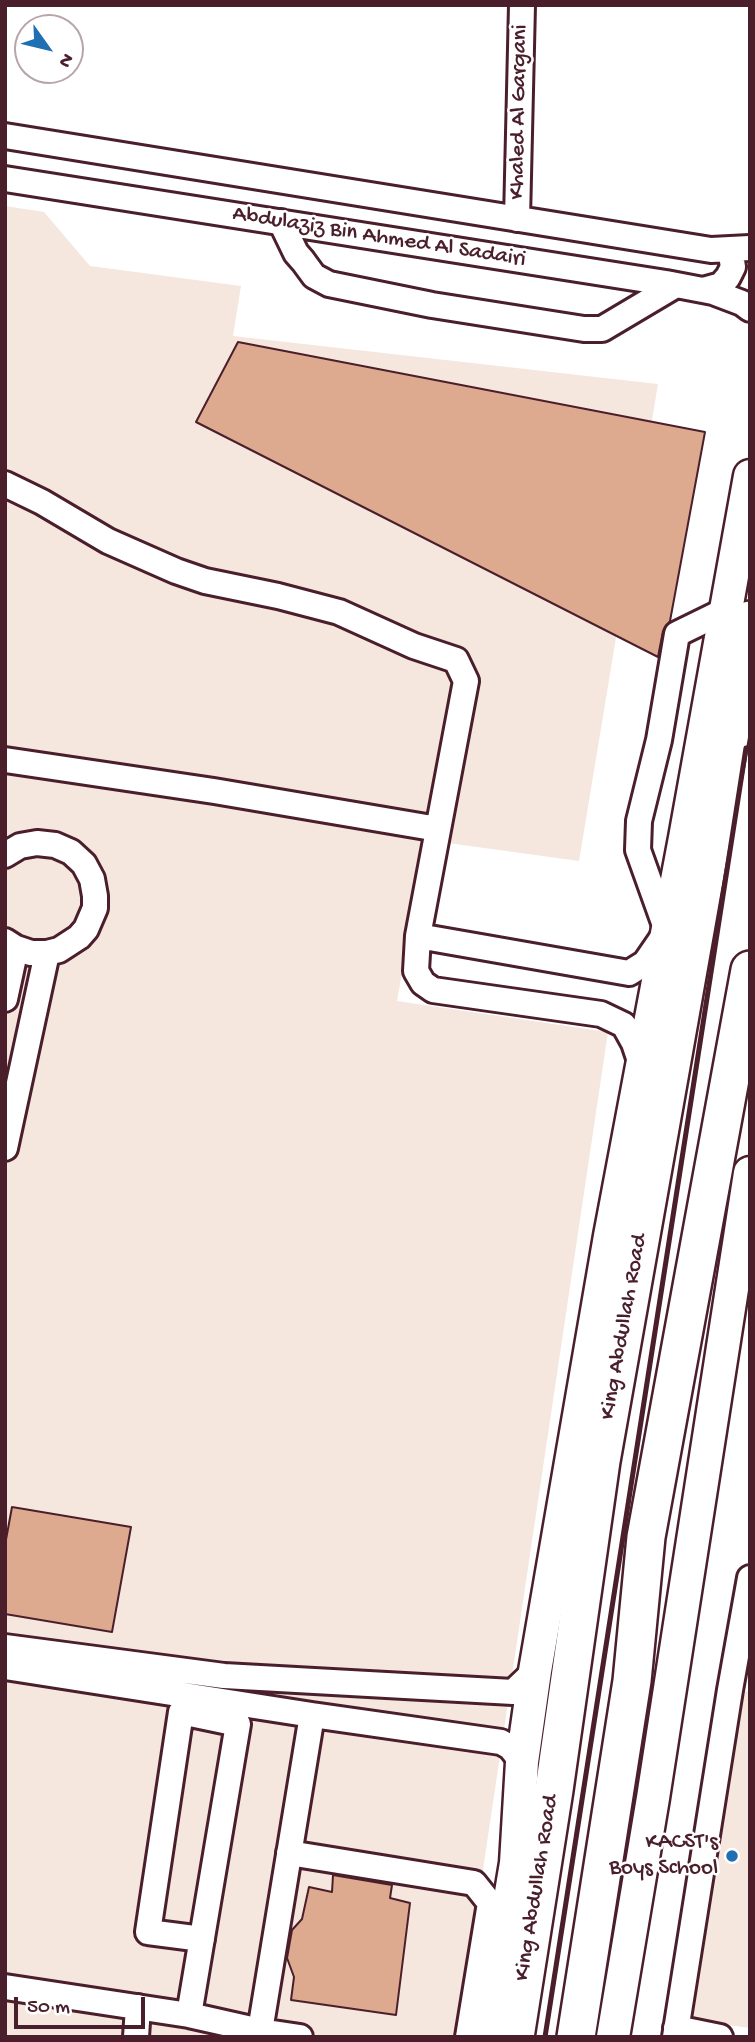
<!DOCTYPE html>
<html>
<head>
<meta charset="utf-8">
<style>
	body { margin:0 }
	#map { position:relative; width:755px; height:2042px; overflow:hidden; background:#fff; font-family:"Gochi Hand",sans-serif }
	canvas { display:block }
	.frame { position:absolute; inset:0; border:7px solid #4a1f2b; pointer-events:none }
	.north { position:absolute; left:14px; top:14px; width:70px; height:70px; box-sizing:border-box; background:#fff; border:2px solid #b7a5aa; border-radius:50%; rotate:124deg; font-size:19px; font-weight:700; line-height:28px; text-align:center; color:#4a1f2b }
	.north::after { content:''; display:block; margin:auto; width:24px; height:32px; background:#1f6fb2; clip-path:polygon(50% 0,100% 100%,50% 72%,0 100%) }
	.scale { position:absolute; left:14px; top:1997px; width:131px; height:32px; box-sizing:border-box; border:4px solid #4a1f2b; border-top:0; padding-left:9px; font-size:21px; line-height:24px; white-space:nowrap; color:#4a1f2b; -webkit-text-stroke:5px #fff; paint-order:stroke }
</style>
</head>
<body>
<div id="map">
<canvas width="755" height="2042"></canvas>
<div class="frame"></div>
<div class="north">N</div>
<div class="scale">50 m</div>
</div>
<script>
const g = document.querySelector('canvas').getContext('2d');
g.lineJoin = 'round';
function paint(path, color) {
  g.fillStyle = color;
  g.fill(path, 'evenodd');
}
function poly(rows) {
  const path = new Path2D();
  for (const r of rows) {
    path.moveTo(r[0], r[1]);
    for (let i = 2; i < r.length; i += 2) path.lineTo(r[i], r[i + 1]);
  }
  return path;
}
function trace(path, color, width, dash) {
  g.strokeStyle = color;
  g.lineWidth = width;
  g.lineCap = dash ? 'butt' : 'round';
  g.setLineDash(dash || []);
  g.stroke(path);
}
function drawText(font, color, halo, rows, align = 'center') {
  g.font = font + ' "Gochi Hand",sans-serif';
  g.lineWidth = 5;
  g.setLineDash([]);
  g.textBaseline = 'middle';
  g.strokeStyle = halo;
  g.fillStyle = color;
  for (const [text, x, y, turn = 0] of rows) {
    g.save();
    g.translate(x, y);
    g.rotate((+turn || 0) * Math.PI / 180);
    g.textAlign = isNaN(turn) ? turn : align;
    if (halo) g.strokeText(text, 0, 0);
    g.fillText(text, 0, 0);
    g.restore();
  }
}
paint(poly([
	[5,206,44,212,90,266,241,286,233,336,658,384,579,861,426,840,397,1001,608,1032,458,2037,5,2037],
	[739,1690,750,1692,750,2028,691,2020]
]), '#f5e6de');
const building = poly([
	[238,342,705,432,670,621,663,631,658,657,196,422,238,342],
	[12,1507,131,1527,112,1632,5,1614,5,1545,12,1507],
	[333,1875,392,1885,390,1898,410,1903,396,2015,291,2000,294,1977,287,1958,292,1930,302,1919,309,1887,332,1892,333,1875]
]);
paint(building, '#ddaa90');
trace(building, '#4a1f2b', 2);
const minor = poly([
	[5,136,711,250,750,248],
	[5,179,666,283,713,292,742,303,750,309],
	[517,219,522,5],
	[281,222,296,253,303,261,314,276,329,284,432,305,584,329,602,329,676,285],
	[703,290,721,285,728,277,733,267,730,249],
	[5,484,42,502,108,541,176,571,205,581,278,596,339,612,414,646,456,660,466,681,418,936,416,971,423,983,433,990,601,1014,624,1025,634,1043,642,1067],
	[5,760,214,791,438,829],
	[5,855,20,846,37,843,55,845,71,852,84,864,92,879,95,896,95,908,86,929,79,937,59,950,47,953,31,953,16,948,5,941],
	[418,936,629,973,645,963,667,931,638,850,639,821,659,740,677,634,726,610],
	[5,999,16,948],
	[5,1148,47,953],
	[5,1647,224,1676,513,1692,535,1671],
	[5,1667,312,1715,501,1742,510,1747,522,1762],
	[195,1707,181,1712,148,1932,202,1939],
	[181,1712,238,1724,189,2015],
	[289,1853,474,1883,490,1903,468,2037],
	[5,1987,189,2015,260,2031,300,2037],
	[676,2028,720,2037],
	[260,2031,312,1715],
	[136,2037,138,2007],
	[675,2037,730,1690,750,1578]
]);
const major = poly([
	[487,2037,516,1863,522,1762,535,1671,610,1236,685,838,750,476],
	[613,2037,653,1798,750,1173]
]);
const highway = poly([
	[515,2037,554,1790,601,1461,750,620],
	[576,2037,632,1681,646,1537,750,970]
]);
trace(minor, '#4a1f2b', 30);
trace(major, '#4a1f2b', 37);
trace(highway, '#4a1f2b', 42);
trace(minor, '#fff', 24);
trace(major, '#fff', 32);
trace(highway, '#fff', 37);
trace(poly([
	[545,2037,746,748]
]), '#4a1f2b', 5);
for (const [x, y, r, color] of [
	[732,1856,7,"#1f6fb2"]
]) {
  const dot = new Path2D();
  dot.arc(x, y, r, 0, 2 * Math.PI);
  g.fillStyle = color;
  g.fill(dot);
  trace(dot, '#fff', 2.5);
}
drawText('23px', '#4a1f2b', '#fff', [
	["Khaled Al Gargani",520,112,-89],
	["Abdulaziz Bin Ahmed Al Sadairi",379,238,9],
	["King Abdullah Road",625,1327,-80],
	["King Abdullah Road",538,1888,-81]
]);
drawText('23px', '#4a1f2b', '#fff', [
	["KACST's",718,1843],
	["Boys School",718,1869]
], 'right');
</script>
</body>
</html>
